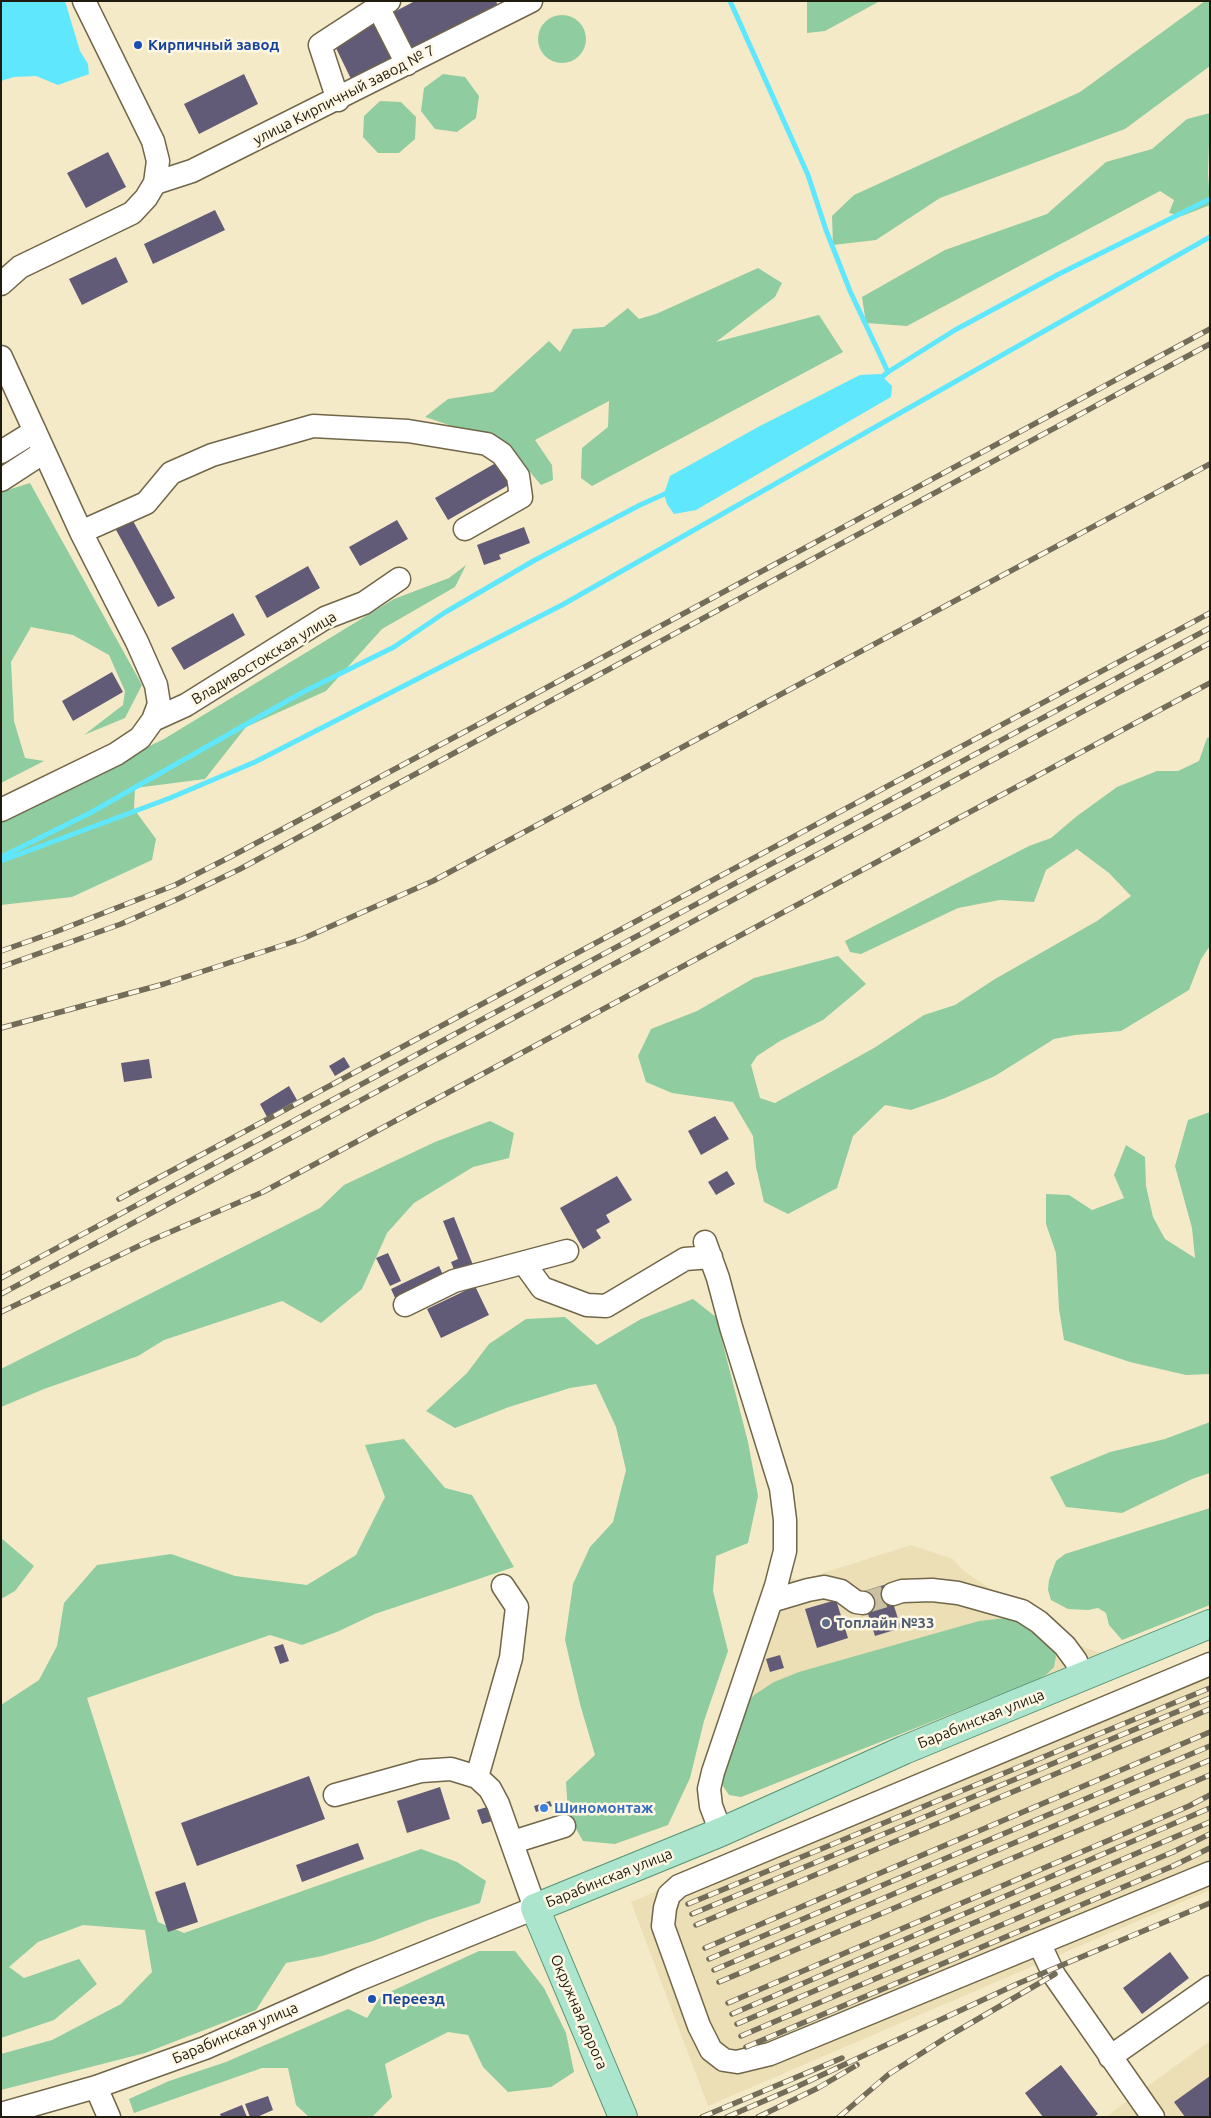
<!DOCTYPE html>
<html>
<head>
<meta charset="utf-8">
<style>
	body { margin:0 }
	#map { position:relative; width:1211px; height:2118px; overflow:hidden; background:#f5eac8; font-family:Ubuntu,sans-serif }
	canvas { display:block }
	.frame { position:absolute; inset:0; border:2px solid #1f1b0f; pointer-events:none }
</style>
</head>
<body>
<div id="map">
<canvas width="1211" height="2118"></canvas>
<div class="frame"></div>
</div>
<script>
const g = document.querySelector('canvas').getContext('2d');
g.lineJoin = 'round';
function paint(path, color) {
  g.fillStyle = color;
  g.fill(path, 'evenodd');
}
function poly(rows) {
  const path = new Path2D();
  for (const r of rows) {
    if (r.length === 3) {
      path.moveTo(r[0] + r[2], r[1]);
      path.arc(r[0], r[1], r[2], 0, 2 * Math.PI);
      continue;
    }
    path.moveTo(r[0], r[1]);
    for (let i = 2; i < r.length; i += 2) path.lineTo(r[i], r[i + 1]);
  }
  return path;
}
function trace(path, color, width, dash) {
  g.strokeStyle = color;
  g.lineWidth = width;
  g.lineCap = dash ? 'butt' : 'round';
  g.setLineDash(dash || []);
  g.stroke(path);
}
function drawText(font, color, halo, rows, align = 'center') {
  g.font = font + ' Ubuntu,sans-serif';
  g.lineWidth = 5;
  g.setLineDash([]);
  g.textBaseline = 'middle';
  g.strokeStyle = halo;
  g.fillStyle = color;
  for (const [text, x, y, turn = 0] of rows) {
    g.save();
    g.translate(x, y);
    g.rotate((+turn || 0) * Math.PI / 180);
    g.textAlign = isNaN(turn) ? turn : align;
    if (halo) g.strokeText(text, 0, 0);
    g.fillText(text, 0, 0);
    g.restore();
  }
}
paint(poly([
	[911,1545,953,1559,964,1571,992,1590,1024,1599,1079,1645,1097,1652,1108,1653,741,1797,729,1795,742,1709,788,1574,793,1579,798,1581],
	[1210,1657,1210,1890,708,2106,631,1902],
	[1210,2041,1210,2117,1106,2117,1127,2101]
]), '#ecdfb6');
paint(poly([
	[807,1,880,1,825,31,807,33],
	[1205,1,1210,1,1210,66,1125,129,940,198,876,240,833,245,832,216,854,195,1080,92],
	[562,39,24],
	[443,74,465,77,479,96,476,118,457,132,435,129,421,111,424,88],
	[380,101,401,102,416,117,415,139,399,153,378,153,363,137,364,116],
	[1210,113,1208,172,1210,205,1182,216,1169,213,1174,200,1160,191,907,326,866,323,862,297,945,250,1047,214,1106,162,1152,149,1187,119],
	[758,268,782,283,775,297,716,342,819,315,843,352,592,486,581,478,582,448,608,427,609,401,535,440,552,465,553,480,541,485,506,444,425,417,448,399,493,392,549,341,560,352,573,329,604,327,628,308,639,319,656,314],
	[30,483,142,685,125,718,84,735,123,705,125,691,109,655,73,635,31,627,11,662,14,721,25,758,44,761,1,783,1,492],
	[466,565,455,587,382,629,326,691,246,727,205,779,135,788,134,809,156,839,152,860,72,897,1,905,1,818,164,739,394,599,449,578],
	[1210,737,1210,946,1201,959,1189,990,1121,1031,1075,1035,1054,1039,995,1076,945,1098,911,1110,885,1105,853,1136,837,1188,788,1214,764,1202,756,1167,753,1136,733,1102,672,1093,646,1082,638,1056,651,1029,697,1011,754,978,838,956,866,984,823,1020,780,1041,757,1056,751,1065,760,1098,775,1103,874,1048,924,1015,955,1005,995,979,1097,921,1131,896,1109,873,1077,849,1046,870,1034,902,1000,900,958,908,861,954,850,952,845,941,1029,846,1051,838,1077,816,1117,787,1157,771,1178,771,1199,761,1207,738],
	[1210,1112,1210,1374,1186,1375,1130,1362,1064,1340,1059,1309,1056,1253,1046,1224,1046,1194,1069,1195,1092,1210,1124,1198,1114,1175,1126,1145,1145,1157,1146,1186,1153,1217,1165,1239,1195,1258,1192,1228,1175,1166,1188,1120],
	[490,1121,514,1133,509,1158,473,1167,414,1203,387,1233,362,1289,321,1323,282,1301,164,1340,138,1356,44,1389,1,1407,1,1369,320,1208,344,1185,435,1142],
	[693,1299,716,1317,748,1442,758,1496,748,1543,716,1556,713,1591,728,1651,704,1721,690,1778,668,1825,615,1844,583,1841,568,1815,566,1782,595,1755,580,1704,565,1640,573,1584,590,1547,613,1522,626,1470,616,1427,596,1384,570,1388,509,1407,455,1428,426,1411,467,1373,489,1344,526,1319,565,1317,597,1345,641,1319],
	[1210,1422,1210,1473,1192,1479,1122,1513,1066,1507,1050,1477,1110,1452,1165,1439],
	[404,1439,445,1488,472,1495,514,1567,375,1614,339,1631,302,1645,270,1635,87,1698,158,1922,184,1933,421,1849,457,1862,486,1881,480,1903,428,1920,373,1941,322,1956,286,1963,256,2010,145,2053,1,2090,1,2054,52,2040,121,2004,152,1972,145,1930,83,1925,38,1942,9,1967,24,1978,79,1959,97,1984,54,2020,1,2038,1,1705,39,1680,57,1646,64,1603,97,1565,171,1554,235,1576,307,1585,356,1555,385,1497,365,1445],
	[1210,1508,1210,1605,1122,1640,1109,1625,1106,1613,1098,1608,1088,1610,1068,1609,1051,1600,1048,1590,1049,1580,1056,1561,1065,1554],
	[1,1538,34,1566,15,1591,1,1599],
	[1006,1618,1021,1624,1047,1642,1053,1649,1056,1656,1054,1667,1047,1674,1037,1680,741,1797,729,1795,721,1783,742,1709,754,1695,774,1682,799,1672,979,1621],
	[479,1951,515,1951,544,1988,566,2033,574,2072,551,2087,508,2092,483,2067,468,2035,448,2032,385,2064,392,2097,372,2117,309,2117,296,2105,288,2068,262,2068,134,2113,129,2099,169,2081,226,2062,348,2009,367,2018,381,1996]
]), '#8fcca0');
paint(poly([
	[1,1,65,1,80,51,88,64,89,74,58,85,36,76,14,77,1,81],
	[880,374,892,386,891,397,696,510,674,514,667,504,664,494,670,476,758,427,860,375]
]), '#5fe7fd');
trace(poly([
	[730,1,808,175,826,230,850,291,888,372],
	[877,381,888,372,955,330,1059,274,1210,199],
	[1,857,90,813,303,692,394,647,444,613,535,560,640,505,669,492],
	[1,861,170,798,255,762,562,605,1210,237]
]), '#5fe7fd', 5);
paint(poly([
	[415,1,496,1,498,6,411,48,394,12],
	[375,24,393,61,352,81,334,44],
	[244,74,258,104,199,134,184,104],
	[108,152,126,187,86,208,67,173],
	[215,210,225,230,153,264,144,244],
	[116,257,128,282,82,305,69,279],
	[501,460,514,482,448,520,435,498],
	[132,519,175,598,158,607,115,528],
	[397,520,408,539,360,566,349,547],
	[524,527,530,543,499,555,501,559,484,565,477,545],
	[308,566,320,588,267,618,255,596],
	[233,613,245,635,184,670,171,648],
	[112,672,123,692,73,721,62,701],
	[344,1057,350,1067,335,1076,329,1066],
	[149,1059,152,1078,124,1082,121,1063],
	[289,1086,297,1100,267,1117,260,1104],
	[715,1116,729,1139,701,1155,688,1131],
	[727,1171,735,1184,716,1195,708,1182],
	[617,1176,632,1200,606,1215,610,1222,596,1230,601,1238,583,1249,560,1208],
	[454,1217,473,1265,455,1272,451,1262,458,1259,443,1221],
	[388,1253,401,1281,390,1286,376,1258],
	[439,1266,444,1277,396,1300,391,1289],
	[475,1286,489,1315,441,1338,427,1309],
	[887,1584,901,1628,875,1636,861,1592],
	[836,1600,848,1638,817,1648,805,1609],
	[283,1644,289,1661,280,1664,274,1647],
	[780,1655,784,1668,770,1672,766,1659],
	[309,1776,325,1819,197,1866,181,1823],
	[440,1787,450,1819,407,1833,397,1801],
	[550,1801,552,1806,536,1812,534,1806],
	[494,1805,499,1819,482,1824,477,1810],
	[358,1843,364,1859,302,1882,296,1865],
	[185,1882,198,1922,168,1932,155,1892],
	[1170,1952,1189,1978,1142,2014,1123,1988],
	[1061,2065,1098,2114,1094,2117,1043,2117,1025,2093],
	[1210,2076,1210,2117,1185,2117,1174,2102],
	[268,2096,273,2110,257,2117,250,2117,245,2104],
	[242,2105,247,2117,221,2117,220,2114]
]), '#625b77');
trace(poly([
	[863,1603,893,1594]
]), '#cac1a3', 22, [22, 11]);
const minor = poly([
	[389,1,378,7,407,64],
	[338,100,320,45,378,7],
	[155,183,192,171,531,1],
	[1,284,20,267,132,213,146,198,155,183,158,161,153,141,84,1],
	[1,357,81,532,137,642,156,685,159,704,153,720,140,738,116,754,1,810],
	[1,452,35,431],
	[1,480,44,452],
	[81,532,146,503,171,473,212,455,313,426,408,431,487,444,502,454,518,476,521,497,465,529],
	[153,720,186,705,325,618,364,603,399,579],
	[705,1242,718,1278,731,1327,781,1488,785,1520,785,1551,776,1586,713,1772,709,1789,711,1806,721,1832],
	[524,1263,542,1288,587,1305,606,1306,685,1259,711,1257],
	[405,1305,454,1281,567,1251],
	[893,1594,902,1591,932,1590,958,1593,1022,1611,1039,1622,1065,1646,1076,1661,1082,1677],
	[771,1601,808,1590,824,1587,841,1591,856,1602,863,1603],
	[1210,1664,679,1886,669,1895,665,1908,663,1926,699,2026,711,2050,724,2060,737,2062,770,2054,1210,1873],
	[477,1777,511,1658,517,1607,503,1586],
	[513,1842,564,1826],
	[1041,1947,1054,1975,1153,2117],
	[1110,2057,1210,1987],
	[96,2087,109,2117],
	[1,2114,96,2087,205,2048,360,1979,535,1908,498,1804,490,1789,477,1777,451,1769,421,1771,335,1795]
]);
const major = poly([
	[623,2117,535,1908,721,1832,904,1750,1210,1624]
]);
trace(minor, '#706649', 25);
trace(major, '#569374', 30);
trace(minor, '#fff', 22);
trace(major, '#abe5cd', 28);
const rail = poly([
	[1,951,55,932,175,885,232,856,496,715,1210,329],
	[1,967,121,924,180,898,240,869,1210,344],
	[1,1028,164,984,302,939,433,881,1210,464],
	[119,1199,1210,613],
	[1,1278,1210,628],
	[1,1294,1210,643],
	[1,1312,147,1242,263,1192,1210,683],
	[688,1904,1210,1688],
	[692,1914,1210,1698],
	[696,1925,1210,1709],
	[705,1948,1210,1732],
	[709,1959,1210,1746],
	[714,1970,1210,1760],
	[719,1982,1210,1775],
	[728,2003,1189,1806,1210,1795],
	[732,2014,1210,1808],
	[737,2024,1210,1822],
	[741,2036,1173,1852,1210,1834],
	[746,2047,1173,1866,1210,1848],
	[702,2117,842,2058],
	[727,2117,794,2088,1017,1984,1210,1903],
	[758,2117,818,2088,857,2065],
	[839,2117,889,2074,947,2037,1055,1974]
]);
trace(rail, '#736c58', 5.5);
trace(rail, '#fef7e3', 4, [11]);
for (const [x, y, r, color] of [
	[138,45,5,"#1a4fb4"],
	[826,1623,5,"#5c6f8a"],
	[544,1808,5,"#3f7fe0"],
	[372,1999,5,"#1a4fb4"]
]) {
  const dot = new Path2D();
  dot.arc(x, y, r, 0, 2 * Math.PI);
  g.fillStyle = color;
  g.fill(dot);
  trace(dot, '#fef7e3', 2);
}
drawText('bold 15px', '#164399', '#fef7e3', [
	["Кирпичный завод",148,45],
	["Переезд",382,1999]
], 'left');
drawText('15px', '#1f1b0f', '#fef7e3', [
	["улица Кирпичный завод № 7",344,95,-27],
	["Владивостокская улица",264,658,-31],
	["Барабинская улица",981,1719,-22],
	["Барабинская улица",609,1878,-22],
	["Окружная дорога",579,2012,67],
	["Барабинская улица",235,2033,-23]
]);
drawText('bold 15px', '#4e5e75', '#fef7e3', [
	["Топлайн №33",836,1623]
], 'left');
drawText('bold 15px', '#366cbe', '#fef7e3', [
	["Шиномонтаж",554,1808]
], 'left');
</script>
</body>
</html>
